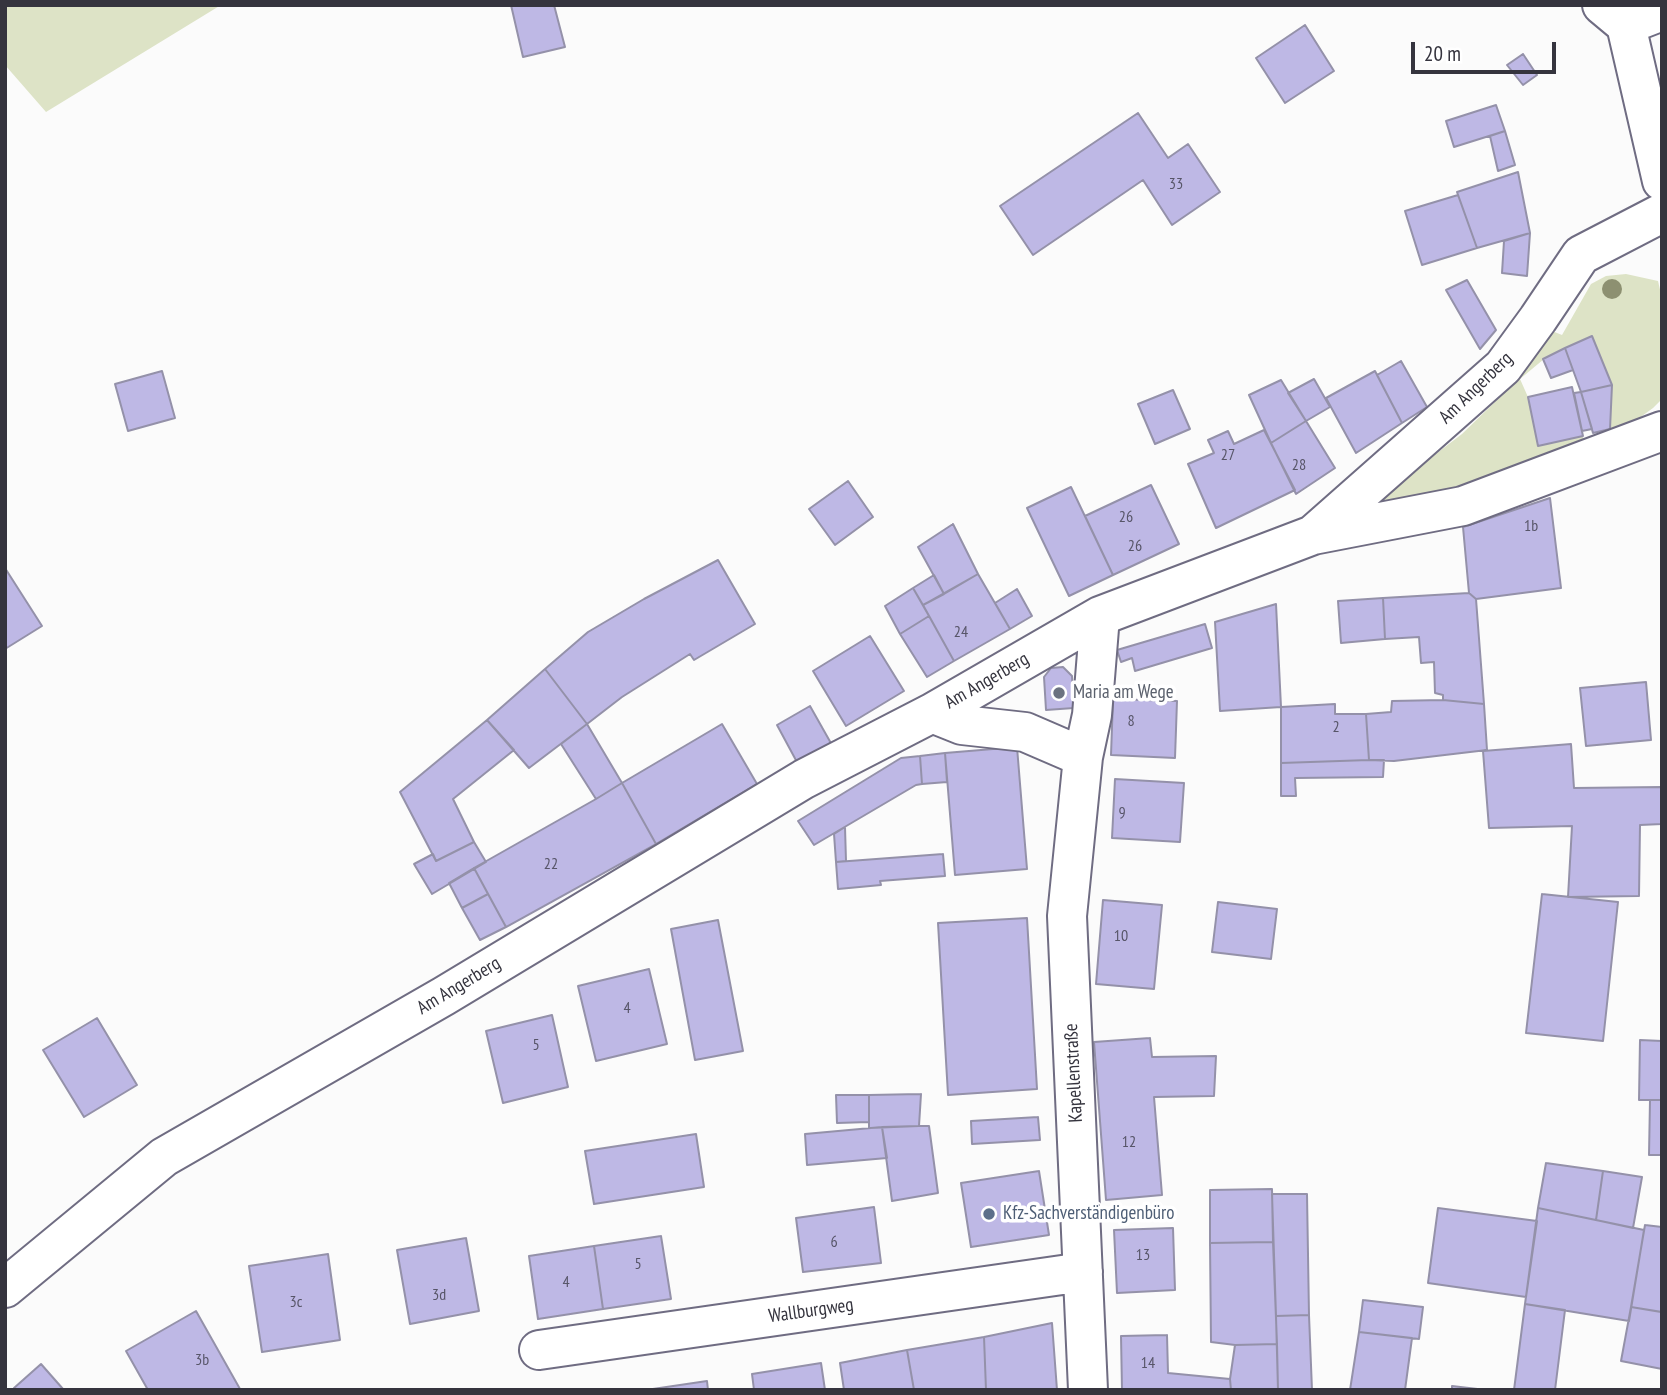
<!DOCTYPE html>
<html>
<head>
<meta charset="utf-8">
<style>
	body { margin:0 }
	#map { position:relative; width:1667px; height:1395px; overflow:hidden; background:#fbfbfb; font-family:"PT Sans Narrow",sans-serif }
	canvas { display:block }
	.frame { position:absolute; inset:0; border:7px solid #35343e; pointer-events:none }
	.scale { position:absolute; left:1411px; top:42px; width:145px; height:32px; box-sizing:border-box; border:4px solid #35343e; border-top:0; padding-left:9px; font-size:21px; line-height:24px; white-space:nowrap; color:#35343e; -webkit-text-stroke:5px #fff; paint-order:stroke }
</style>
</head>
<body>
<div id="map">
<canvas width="1667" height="1395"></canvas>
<div class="frame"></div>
<div class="scale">20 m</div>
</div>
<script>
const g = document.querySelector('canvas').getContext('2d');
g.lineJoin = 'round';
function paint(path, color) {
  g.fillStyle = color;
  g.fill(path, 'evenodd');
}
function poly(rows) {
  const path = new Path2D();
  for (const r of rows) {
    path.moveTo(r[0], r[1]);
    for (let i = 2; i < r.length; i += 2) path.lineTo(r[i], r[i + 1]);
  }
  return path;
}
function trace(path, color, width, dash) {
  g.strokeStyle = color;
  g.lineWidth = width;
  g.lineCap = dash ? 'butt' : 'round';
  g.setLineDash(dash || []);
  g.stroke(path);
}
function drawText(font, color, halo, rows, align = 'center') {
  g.font = font + ' "PT Sans Narrow",sans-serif';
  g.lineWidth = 7;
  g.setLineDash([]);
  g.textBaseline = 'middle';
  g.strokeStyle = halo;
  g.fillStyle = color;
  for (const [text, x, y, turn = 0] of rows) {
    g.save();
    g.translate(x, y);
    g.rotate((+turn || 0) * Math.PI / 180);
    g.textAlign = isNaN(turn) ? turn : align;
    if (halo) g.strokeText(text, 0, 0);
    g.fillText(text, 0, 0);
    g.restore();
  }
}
paint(poly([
	[5,5,221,5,46,112,5,65],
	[1626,274,1658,281,1662,298,1662,399,1653,408,1635,421,1621,427,1610,429,1612,385,1592,336,1544,359,1520,379,1528,397,1538,445,1583,436,1584,445,1557,457,1427,497,1373,511,1373,503,1395,485,1462,434,1500,397,1552,331,1562,335,1591,284,1606,276]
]), '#dde3c6');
const building = poly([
	[511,5,554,5,565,47,523,57,511,5],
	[1305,25,1334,71,1285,103,1256,58,1305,25],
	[1523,54,1537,75,1523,85,1507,65,1523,54],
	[1496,105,1505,131,1454,147,1446,121,1496,105],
	[1138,113,1168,158,1188,144,1220,192,1172,225,1143,180,1033,255,1000,206,1138,113],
	[1505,131,1515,165,1498,171,1490,136,1505,131],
	[1518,172,1530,233,1477,248,1457,192,1518,172],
	[1458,195,1477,248,1422,265,1405,211,1458,195],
	[1530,233,1527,276,1502,273,1504,241,1530,233],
	[1467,280,1496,330,1480,349,1446,290,1467,280],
	[1592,336,1612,385,1581,392,1565,348,1592,336],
	[1565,348,1573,370,1551,378,1543,359,1565,348],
	[1401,361,1427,407,1402,423,1377,375,1401,361],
	[162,371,175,418,128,431,115,384,162,371],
	[1375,371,1402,423,1356,453,1326,398,1375,371],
	[1314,379,1330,407,1306,421,1288,393,1314,379],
	[1281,380,1306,421,1271,443,1249,395,1281,380],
	[1612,385,1610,429,1593,433,1581,392,1612,385],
	[1572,387,1583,436,1538,446,1528,397,1572,387],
	[1173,390,1190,429,1155,444,1138,404,1173,390],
	[1581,392,1592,429,1582,431,1574,393,1581,392],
	[1306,421,1335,468,1296,494,1271,443,1306,421],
	[1264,430,1295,490,1216,528,1188,464,1214,453,1208,440,1228,431,1234,444,1264,430],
	[848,481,873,517,835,545,809,509,848,481],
	[1151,485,1179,544,1113,575,1085,516,1151,485],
	[1071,487,1113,575,1069,596,1027,508,1071,487],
	[1550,498,1561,588,1476,599,1469,593,1463,527,1550,498],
	[953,524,978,574,944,594,918,547,953,524],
	[718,560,755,624,694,660,690,654,622,697,587,724,545,669,588,632,644,599,718,560],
	[5,568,42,626,5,649,5,568],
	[978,574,1010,629,954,661,923,605,978,574],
	[934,575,944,594,923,605,913,588,934,575],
	[913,588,929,616,900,634,885,606,913,588],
	[1017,589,1032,616,1010,629,995,603,1017,589],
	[1469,593,1476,599,1484,704,1443,700,1443,695,1435,693,1434,662,1421,663,1419,637,1385,639,1383,598,1469,593],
	[1383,598,1385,639,1341,643,1338,601,1383,598],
	[1276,604,1281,707,1220,711,1215,622,1276,604],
	[929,616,954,661,927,677,900,634,929,616],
	[1205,624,1212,648,1135,671,1132,658,1121,662,1117,650,1205,624],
	[870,636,904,691,846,726,813,671,870,636],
	[1063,667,1072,676,1074,708,1046,710,1044,677,1051,668,1063,667],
	[545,669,587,724,529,768,487,720,545,669],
	[1646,682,1651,740,1586,746,1580,688,1646,682],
	[1113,699,1177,701,1175,758,1111,755,1113,699],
	[1443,700,1484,704,1487,750,1394,761,1369,760,1366,714,1391,712,1392,701,1443,700],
	[1335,704,1335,714,1366,714,1369,760,1281,763,1281,707,1335,704],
	[810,706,832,745,798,764,777,725,810,706],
	[487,720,514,750,453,799,474,842,436,861,400,792,487,720],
	[587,724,622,783,596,799,561,744,587,724],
	[722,724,757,784,656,844,622,783,722,724],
	[1571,744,1574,788,1662,787,1662,824,1640,825,1639,896,1568,897,1572,826,1489,828,1483,751,1571,744],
	[1017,747,1027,869,955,875,945,753,1017,747],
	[945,753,947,782,922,784,920,756,945,753],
	[920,756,922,784,916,785,814,845,798,821,901,758,920,756],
	[1369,760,1384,760,1383,777,1295,778,1296,796,1281,796,1281,763,1369,760],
	[1115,779,1184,783,1180,842,1112,838,1115,779],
	[622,783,656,844,506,927,474,868,596,799,622,783],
	[845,827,846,861,836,862,834,834,845,827],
	[474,842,486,862,432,894,414,864,433,854,436,861,474,842],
	[943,854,945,876,880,881,881,885,838,889,836,862,943,854],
	[474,868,488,894,462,908,449,883,474,868],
	[488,894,506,927,480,940,462,908,488,894],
	[1542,894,1618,902,1603,1041,1526,1033,1542,894],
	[1103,900,1162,905,1154,989,1096,984,1103,900],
	[1218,902,1277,909,1271,959,1212,952,1218,902],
	[1027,918,1037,1089,948,1095,938,923,1027,918],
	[718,920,743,1051,695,1060,671,929,718,920],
	[649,969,667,1044,596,1061,578,986,649,969],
	[552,1015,568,1087,503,1103,486,1031,552,1015],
	[97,1018,137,1085,84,1117,43,1050,97,1018],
	[1150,1038,1152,1057,1216,1056,1214,1096,1154,1097,1162,1195,1106,1200,1094,1042,1150,1038],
	[1640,1040,1662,1041,1662,1100,1639,1100,1640,1040],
	[921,1094,919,1126,869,1128,869,1095,921,1094],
	[836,1095,869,1095,869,1122,837,1123,836,1095],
	[1650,1100,1662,1100,1662,1155,1649,1155,1650,1100],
	[1038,1117,1040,1140,972,1144,971,1121,1038,1117],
	[919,1126,929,1126,938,1193,892,1201,882,1127,919,1126],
	[882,1127,887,1158,807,1165,805,1134,882,1127],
	[696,1134,704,1187,594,1204,585,1151,696,1134],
	[1546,1163,1603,1171,1596,1220,1538,1208,1546,1163],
	[1039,1171,1049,1235,971,1247,961,1183,1039,1171],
	[1603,1171,1642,1177,1633,1228,1596,1220,1603,1171],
	[1272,1189,1273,1242,1210,1243,1210,1190,1272,1189],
	[1272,1194,1307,1194,1309,1315,1276,1316,1272,1194],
	[874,1207,881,1263,803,1272,796,1218,874,1207],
	[1438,1208,1537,1221,1526,1297,1428,1283,1438,1208],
	[1538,1208,1644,1230,1629,1321,1525,1304,1538,1208],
	[1645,1225,1662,1227,1661,1312,1631,1307,1645,1225],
	[1173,1228,1175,1290,1117,1293,1114,1230,1173,1228],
	[661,1236,671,1299,603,1309,594,1246,661,1236],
	[466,1238,479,1311,410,1324,397,1250,466,1238],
	[1273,1242,1277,1344,1235,1345,1211,1342,1210,1243,1273,1242],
	[594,1246,603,1309,538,1319,529,1256,594,1246],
	[328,1254,340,1340,262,1352,249,1266,328,1254],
	[1363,1300,1423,1307,1419,1339,1359,1332,1363,1300],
	[1525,1304,1565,1310,1555,1390,1514,1390,1525,1304],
	[1631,1307,1662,1312,1662,1369,1621,1361,1631,1307],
	[196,1311,240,1389,148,1390,126,1351,196,1311],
	[1309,1315,1312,1390,1278,1390,1276,1316,1309,1315],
	[1052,1323,1057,1390,986,1390,984,1337,1052,1323],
	[1359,1332,1412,1338,1405,1390,1350,1390,1359,1332],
	[1167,1335,1168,1373,1230,1379,1231,1390,1122,1390,1121,1336,1167,1335],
	[984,1337,986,1390,914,1390,907,1350,984,1337],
	[1277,1344,1278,1390,1231,1390,1230,1379,1235,1345,1277,1344],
	[907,1350,914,1390,844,1390,840,1363,907,1350],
	[821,1363,825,1390,754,1390,752,1374,821,1363],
	[41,1364,63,1389,15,1390,14,1388,41,1364],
	[707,1381,708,1390,646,1390,707,1381],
	[1452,1386,1486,1390,1452,1390,1452,1386]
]);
paint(building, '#beb8e5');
trace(building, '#9491a9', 2);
const minor = poly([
	[1602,5,1626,25,1662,181],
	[1626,25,1662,11],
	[1315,533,1503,367,1538,319,1581,255,1662,213],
	[932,713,962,725,1025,732,1083,757],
	[5,1288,164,1157,444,996,804,779,932,713,1100,616,1313,535,1463,506,1662,431],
	[539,1350,1083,1272],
	[1088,1390,1067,916,1083,757,1092,715,1100,616]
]);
trace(minor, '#6f6c82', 42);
trace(minor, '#fff', 38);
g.fillStyle = '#8d9071';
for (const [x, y] of [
	[1612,289]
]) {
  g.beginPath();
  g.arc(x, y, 10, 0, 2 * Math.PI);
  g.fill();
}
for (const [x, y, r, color] of [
	[1059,693,7,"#6b7280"],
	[989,1214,7,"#5c6f8a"]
]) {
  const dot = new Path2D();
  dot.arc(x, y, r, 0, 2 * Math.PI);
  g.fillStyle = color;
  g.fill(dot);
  trace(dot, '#fff', 2.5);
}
drawText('16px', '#575568', null, [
	["33",1176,184],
	["27",1228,455],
	["28",1299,465],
	["26",1126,517],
	["1b",1531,526],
	["26",1135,546],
	["24",961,632],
	["8",1131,721],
	["2",1336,727],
	["9",1122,813],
	["22",551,864],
	["10",1121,936],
	["4",627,1008],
	["5",536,1045],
	["12",1129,1142],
	["6",834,1242],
	["13",1143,1255],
	["5",638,1264],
	["4",566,1282],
	["3d",439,1295],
	["3c",296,1302],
	["3b",202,1360],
	["14",1148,1363]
]);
drawText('19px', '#35343e', '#fff', [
	["Am Angerberg",1476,388,-44],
	["Am Angerberg",987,681,-30],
	["Am Angerberg",459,986,-31],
	["Kapellenstraße",1074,1073,-93],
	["Wallburgweg",811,1311,-8]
]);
drawText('19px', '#5b616d', '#fff', [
	["Maria am Wege",1073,693]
], 'left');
drawText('19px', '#4e5e75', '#fff', [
	["Kfz-Sachverständigenbüro",1003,1214]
], 'left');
</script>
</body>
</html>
